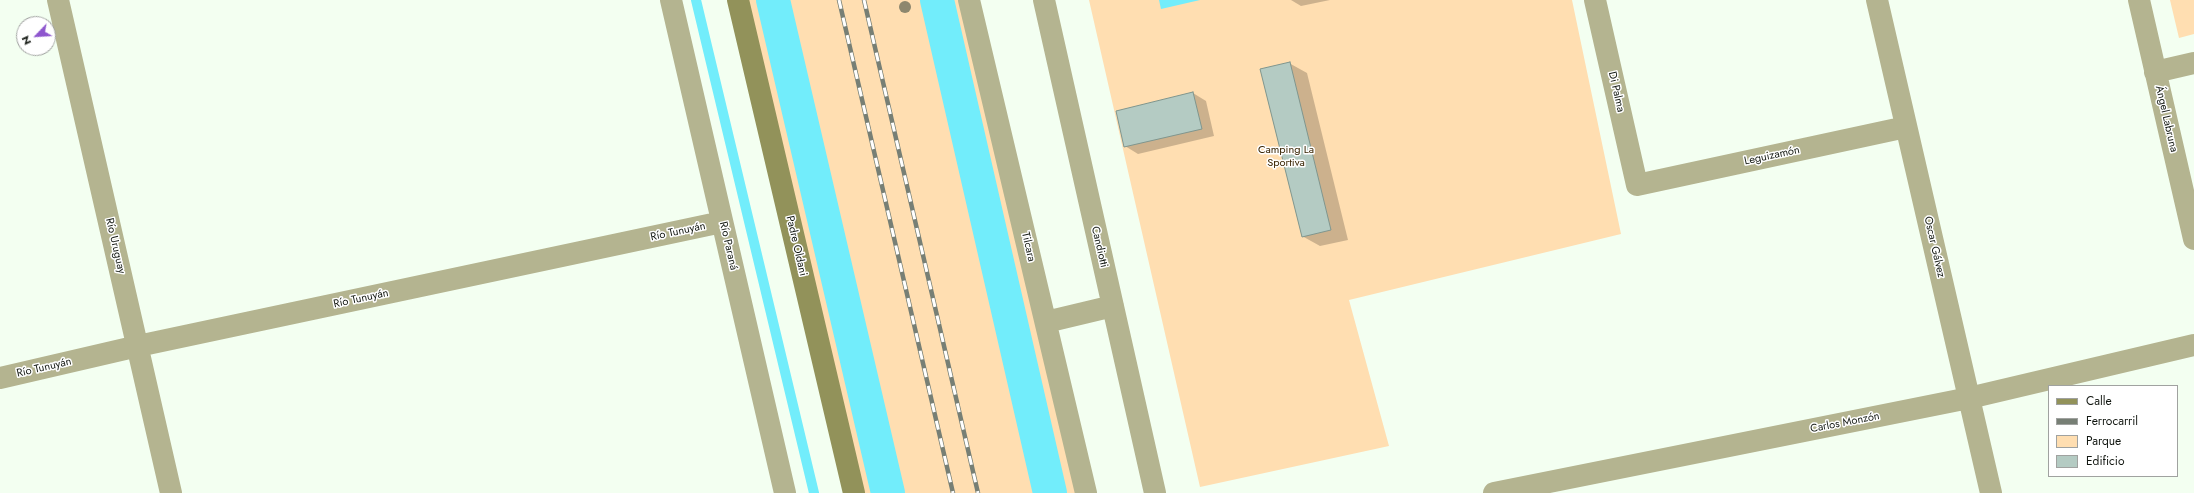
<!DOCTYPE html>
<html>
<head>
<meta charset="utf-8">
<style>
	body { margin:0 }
	#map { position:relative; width:2194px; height:493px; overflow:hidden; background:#f3fff1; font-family:Jost,sans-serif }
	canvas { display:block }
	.legend { position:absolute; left:2048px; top:385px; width:130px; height:92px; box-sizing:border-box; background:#fff; border:1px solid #a0a2a0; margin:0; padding:5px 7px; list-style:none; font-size:12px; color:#121711 }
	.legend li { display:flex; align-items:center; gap:8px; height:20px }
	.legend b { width:20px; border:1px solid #a0a2a0 }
	.north { position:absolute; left:16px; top:16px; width:40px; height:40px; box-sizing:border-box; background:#fff; border:1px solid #a0a2a0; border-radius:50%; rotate:245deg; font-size:11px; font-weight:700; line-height:16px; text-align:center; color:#121711 }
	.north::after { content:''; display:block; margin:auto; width:14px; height:18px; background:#8e56ce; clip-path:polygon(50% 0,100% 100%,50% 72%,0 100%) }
</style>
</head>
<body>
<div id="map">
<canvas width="2194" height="493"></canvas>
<ul class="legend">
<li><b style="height:5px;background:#92925a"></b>Calle</li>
<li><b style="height:5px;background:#777f75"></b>Ferrocarril</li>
<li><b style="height:11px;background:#ffdeb1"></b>Parque</li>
<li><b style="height:11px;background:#b4cbc3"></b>Edificio</li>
</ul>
<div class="north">N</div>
</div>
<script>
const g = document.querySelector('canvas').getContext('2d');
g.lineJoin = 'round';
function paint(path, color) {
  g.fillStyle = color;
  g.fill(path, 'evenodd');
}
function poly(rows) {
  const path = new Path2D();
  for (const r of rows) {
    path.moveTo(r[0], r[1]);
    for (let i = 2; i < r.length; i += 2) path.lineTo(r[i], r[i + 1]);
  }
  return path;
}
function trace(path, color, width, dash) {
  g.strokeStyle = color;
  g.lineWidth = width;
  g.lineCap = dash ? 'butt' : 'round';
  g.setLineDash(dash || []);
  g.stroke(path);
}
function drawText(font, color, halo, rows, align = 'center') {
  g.font = font + ' Jost,sans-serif';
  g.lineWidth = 3;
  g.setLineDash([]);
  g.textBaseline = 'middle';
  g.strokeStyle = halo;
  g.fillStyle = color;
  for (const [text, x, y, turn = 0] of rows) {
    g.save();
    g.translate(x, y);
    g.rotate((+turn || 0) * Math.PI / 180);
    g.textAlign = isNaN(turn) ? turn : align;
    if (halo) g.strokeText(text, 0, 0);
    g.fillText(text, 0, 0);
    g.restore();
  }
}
paint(poly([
	[738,0,969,0,1086,493,854,493],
	[1089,0,1572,0,1621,234,1349,300,1389,446,1200,487],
	[2170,0,2194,0,2194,34,2179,38]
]), '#ffdeb1');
paint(poly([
	[1159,0,1200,0,1161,9]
]), '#72edfb');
paint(poly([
	[1291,0,1330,0,1301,6],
	[1289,63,1307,73,1348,240,1320,246,1302,236],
	[1193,93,1206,101,1214,136,1138,154,1125,146]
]), '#0003');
trace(poly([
	[696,0,814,493]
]), '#72edfb', 10);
trace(poly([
	[773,0,888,493],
	[937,0,1050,493]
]), '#72edfb', 34);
const building = poly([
	[1290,62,1331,230,1302,237,1260,69,1290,62],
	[1193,92,1202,129,1124,147,1116,111,1193,92]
]);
paint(building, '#b4cbc3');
trace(building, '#80968e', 1);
trace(poly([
	[58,0,171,493],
	[671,0,785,493],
	[969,0,1086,493],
	[1044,0,1155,493],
	[1595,0,1637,185,1906,127],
	[1877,0,1991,493],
	[2139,0,2194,239],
	[2155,72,2194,63],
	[1046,322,1113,306],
	[0,378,138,346,722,222],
	[1494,493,1969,398,2194,345]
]), '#b4b490', 22);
trace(poly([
	[738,0,854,493]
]), '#92925a', 22);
const rail = poly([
	[839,0,953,493],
	[864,0,978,493]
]);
trace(rail, '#777f75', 4.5);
trace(rail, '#fff', 3, [9]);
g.fillStyle = '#8d876e';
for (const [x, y] of [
	[905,7]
]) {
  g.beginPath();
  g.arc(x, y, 6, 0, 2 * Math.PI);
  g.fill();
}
drawText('11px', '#121711', '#fff', [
	["Di Palma",1616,92,77],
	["Ángel Labruna",2166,119,77],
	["Leguizamón",1772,156,-12],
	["Río Tunuyán",678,232,-12],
	["Río Uruguay",115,246,77],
	["Río Paraná",728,246,77],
	["Padre Oldani",796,246,77],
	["Tilcara",1028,247,77],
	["Candiotti",1099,247,77],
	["Oscar Gálvez",1934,247,77],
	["Río Tunuyán",361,299,-12],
	["Río Tunuyán",44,368,-13],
	["Carlos Monzón",1845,423,-11]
]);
drawText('11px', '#392503', '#fff', [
	["Camping La",1286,150],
	["Sportiva",1286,163]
]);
</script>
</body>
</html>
